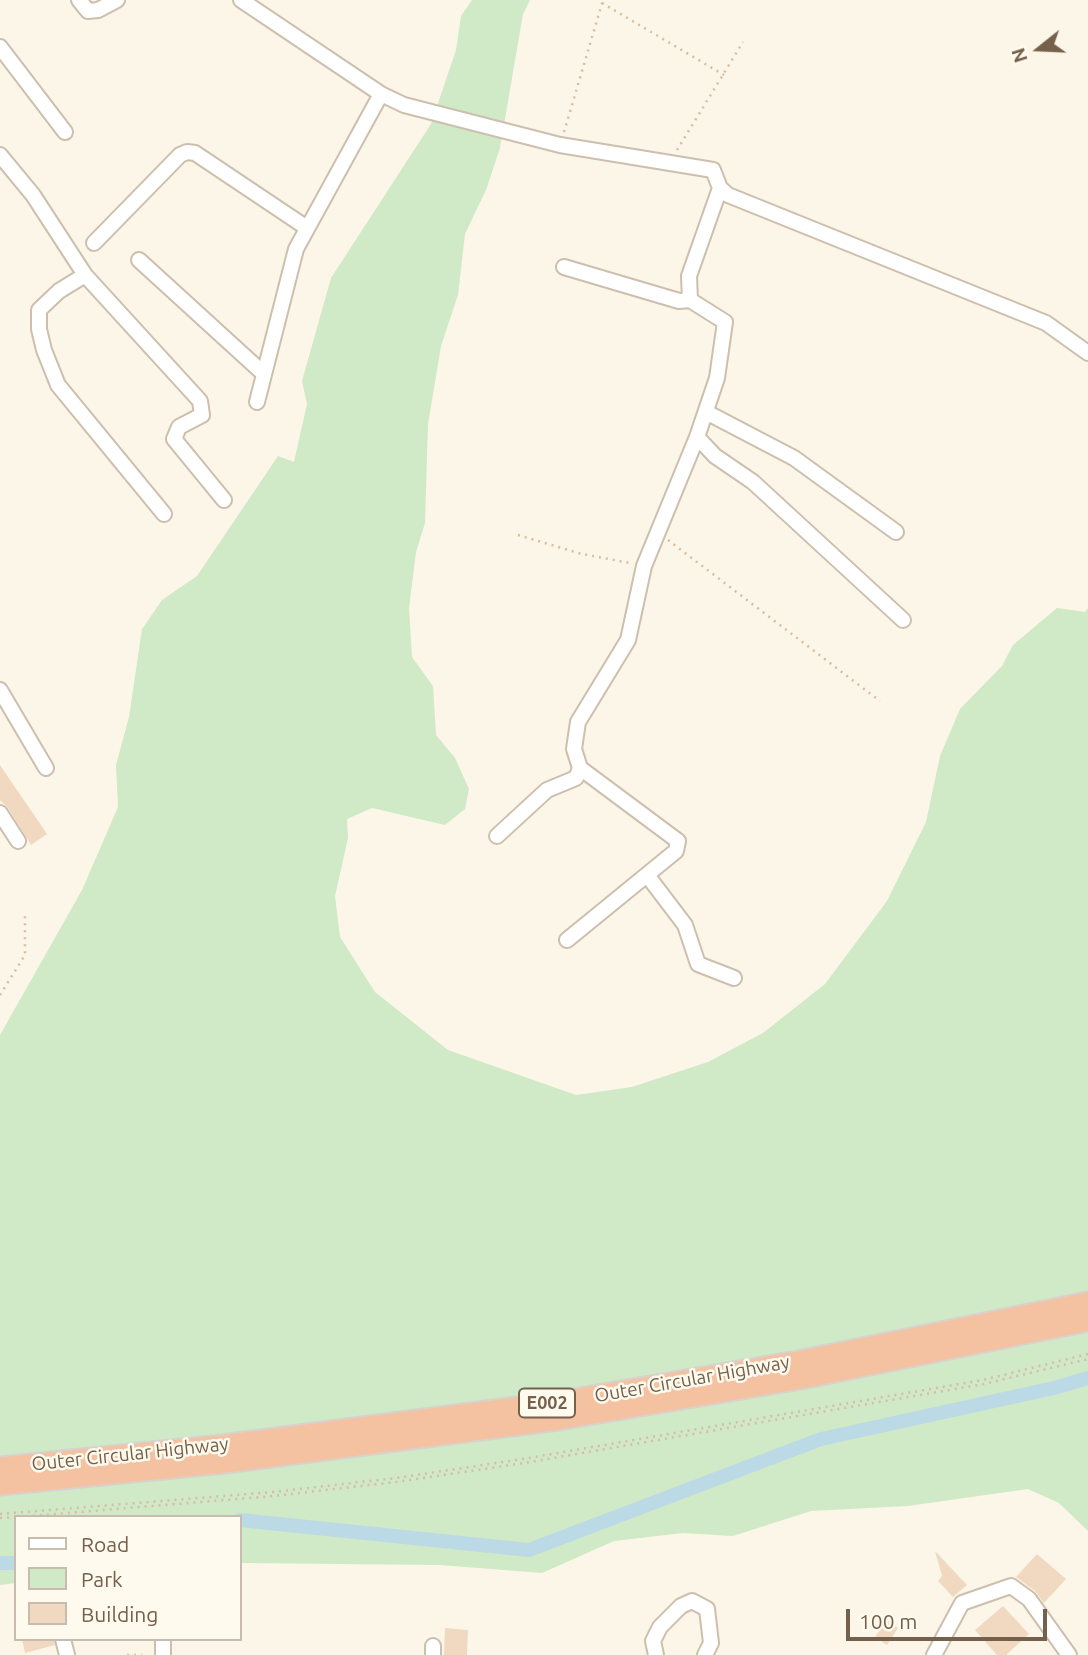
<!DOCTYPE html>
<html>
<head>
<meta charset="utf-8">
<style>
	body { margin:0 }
	#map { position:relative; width:1088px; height:1655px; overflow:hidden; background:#fcf6e8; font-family:Ubuntu,sans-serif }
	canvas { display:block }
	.legend { position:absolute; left:14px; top:1515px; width:228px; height:126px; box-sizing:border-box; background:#fefaee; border:2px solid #c7bcad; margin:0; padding:9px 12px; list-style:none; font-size:21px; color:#75604c }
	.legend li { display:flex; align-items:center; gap:14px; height:35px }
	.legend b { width:35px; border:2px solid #c7bcad }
	.north { position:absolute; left:1004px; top:14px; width:70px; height:70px; -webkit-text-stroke:5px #fefaee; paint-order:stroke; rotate:252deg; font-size:19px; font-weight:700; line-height:28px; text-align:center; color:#75604c }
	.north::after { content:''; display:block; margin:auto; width:24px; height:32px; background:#75604c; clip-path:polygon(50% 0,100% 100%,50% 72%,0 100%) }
	.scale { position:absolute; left:846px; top:1609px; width:201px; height:32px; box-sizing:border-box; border:4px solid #75604c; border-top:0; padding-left:9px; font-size:21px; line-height:24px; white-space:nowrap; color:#75604c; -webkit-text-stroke:5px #fefaee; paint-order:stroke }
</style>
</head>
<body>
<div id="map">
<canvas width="1088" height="1655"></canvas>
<ul class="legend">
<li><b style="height:9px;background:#fff"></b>Road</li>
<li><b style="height:19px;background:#d0e9c6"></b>Park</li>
<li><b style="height:19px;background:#f0d9c0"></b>Building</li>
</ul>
<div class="north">N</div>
<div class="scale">100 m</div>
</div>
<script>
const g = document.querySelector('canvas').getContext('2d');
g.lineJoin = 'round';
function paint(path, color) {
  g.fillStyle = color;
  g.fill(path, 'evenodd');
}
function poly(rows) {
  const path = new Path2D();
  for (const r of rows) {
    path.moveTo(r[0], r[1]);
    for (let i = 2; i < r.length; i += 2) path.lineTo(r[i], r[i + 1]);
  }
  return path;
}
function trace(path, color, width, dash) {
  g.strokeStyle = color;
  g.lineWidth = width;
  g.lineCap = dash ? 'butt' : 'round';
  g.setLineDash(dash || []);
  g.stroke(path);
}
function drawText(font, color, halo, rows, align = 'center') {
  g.font = font + ' Ubuntu,sans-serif';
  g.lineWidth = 5;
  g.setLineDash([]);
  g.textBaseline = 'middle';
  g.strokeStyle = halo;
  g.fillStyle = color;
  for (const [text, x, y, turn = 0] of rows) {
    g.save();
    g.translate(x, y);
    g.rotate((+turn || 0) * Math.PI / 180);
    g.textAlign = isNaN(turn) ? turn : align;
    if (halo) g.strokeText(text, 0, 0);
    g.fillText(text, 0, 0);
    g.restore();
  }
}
paint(poly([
	[472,0,530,0,523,14,500,148,486,190,465,234,458,295,441,346,428,424,425,523,416,552,409,608,412,657,433,686,436,735,455,758,469,789,465,809,445,825,372,808,347,819,348,838,335,896,340,937,375,992,448,1050,576,1095,632,1087,708,1062,763,1033,825,984,887,901,926,822,940,756,960,709,1002,666,1013,645,1057,608,1085,612,1088,608,1088,1531,1059,1503,1028,1489,908,1506,811,1511,733,1536,683,1533,614,1541,542,1573,440,1565,240,1563,240,1517,16,1517,16,1583,0,1585,0,1035,82,890,118,807,116,765,129,717,142,629,162,600,197,576,278,456,294,462,307,404,302,381,331,278,431,124,456,50,461,16]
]), '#d0e9c6');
trace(poly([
	[240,1520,529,1550,821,1439,1054,1388,1088,1378],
	[0,1563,16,1563]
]), '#bcdae5', 14);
paint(poly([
	[0,765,47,834,31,845,8,808,0,800],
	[935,1551,967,1585,953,1597,938,1581,942,1576],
	[1037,1554,1066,1579,1044,1603,1035,1591,1016,1577],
	[1003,1606,1029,1634,1006,1655,997,1655,975,1630],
	[887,1620,898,1628,887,1645,875,1637],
	[445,1628,468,1630,467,1655,444,1655],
	[22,1639,54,1639,55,1645,25,1653]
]), '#f0d9c0');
const minor = poly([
	[79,0,88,11,98,10,117,0],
	[241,0,381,94,404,105,560,145,713,170,720,188,728,195,1046,323,1088,353],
	[0,47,65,132],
	[0,155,33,195,85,275,200,401,202,415,179,427,174,439,224,500],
	[94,243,180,155,187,152,195,153,307,228],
	[139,260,264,374],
	[564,267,679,301,690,300],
	[85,275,59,291,39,310,39,329,44,350,58,385,164,514],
	[257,402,296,249,381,94],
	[706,412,794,458,896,532],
	[697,437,715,456,753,482,903,620],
	[0,690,46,768],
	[0,813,18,841],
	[497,836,547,790,576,778,580,768,574,749,578,722,628,640,644,566,697,437,717,378,725,322,690,300,689,276,720,188],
	[647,875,685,925,698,964,734,978],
	[567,940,676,851,678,841,580,768],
	[63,1639,67,1655],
	[433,1646,433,1655],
	[163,1655,163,1639],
	[656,1655,653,1641,660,1627,681,1606,692,1601,707,1609,711,1643,705,1655],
	[934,1655,962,1603,1011,1586,1029,1599,1069,1655]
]);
const highway = poly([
	[0,1467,222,1445,556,1402,798,1361,1088,1302],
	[0,1485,225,1463,558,1420,801,1379,1088,1321]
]);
trace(minor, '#cdbfae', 18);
trace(highway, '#d8d2cd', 23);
trace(poly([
	[602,3,724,75],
	[564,132,603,0],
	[677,150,743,42],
	[518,535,582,554,630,563],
	[668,540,880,701],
	[0,995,25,955,25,915],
	[0,1514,273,1492,396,1478,523,1459,983,1380,1088,1354],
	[19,1517,273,1496,396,1482,524,1463,984,1384,1088,1359],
	[0,1518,16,1517],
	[127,1655,142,1655]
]), '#d6bda3', 2.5, [2, 5]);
trace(minor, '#fff', 14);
trace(highway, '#f4c1a1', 19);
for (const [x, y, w] of [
	[547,1403,56]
]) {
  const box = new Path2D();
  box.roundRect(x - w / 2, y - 14.5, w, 29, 5);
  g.fillStyle = '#fefaee';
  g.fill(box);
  trace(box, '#75604c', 2);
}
drawText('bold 18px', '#75604c', null, [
	["E002",547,1403]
]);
drawText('19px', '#75604c', '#fefaee', [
	["Outer Circular Highway",692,1379,-10],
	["Outer Circular Highway",130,1454,-6]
]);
</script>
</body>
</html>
